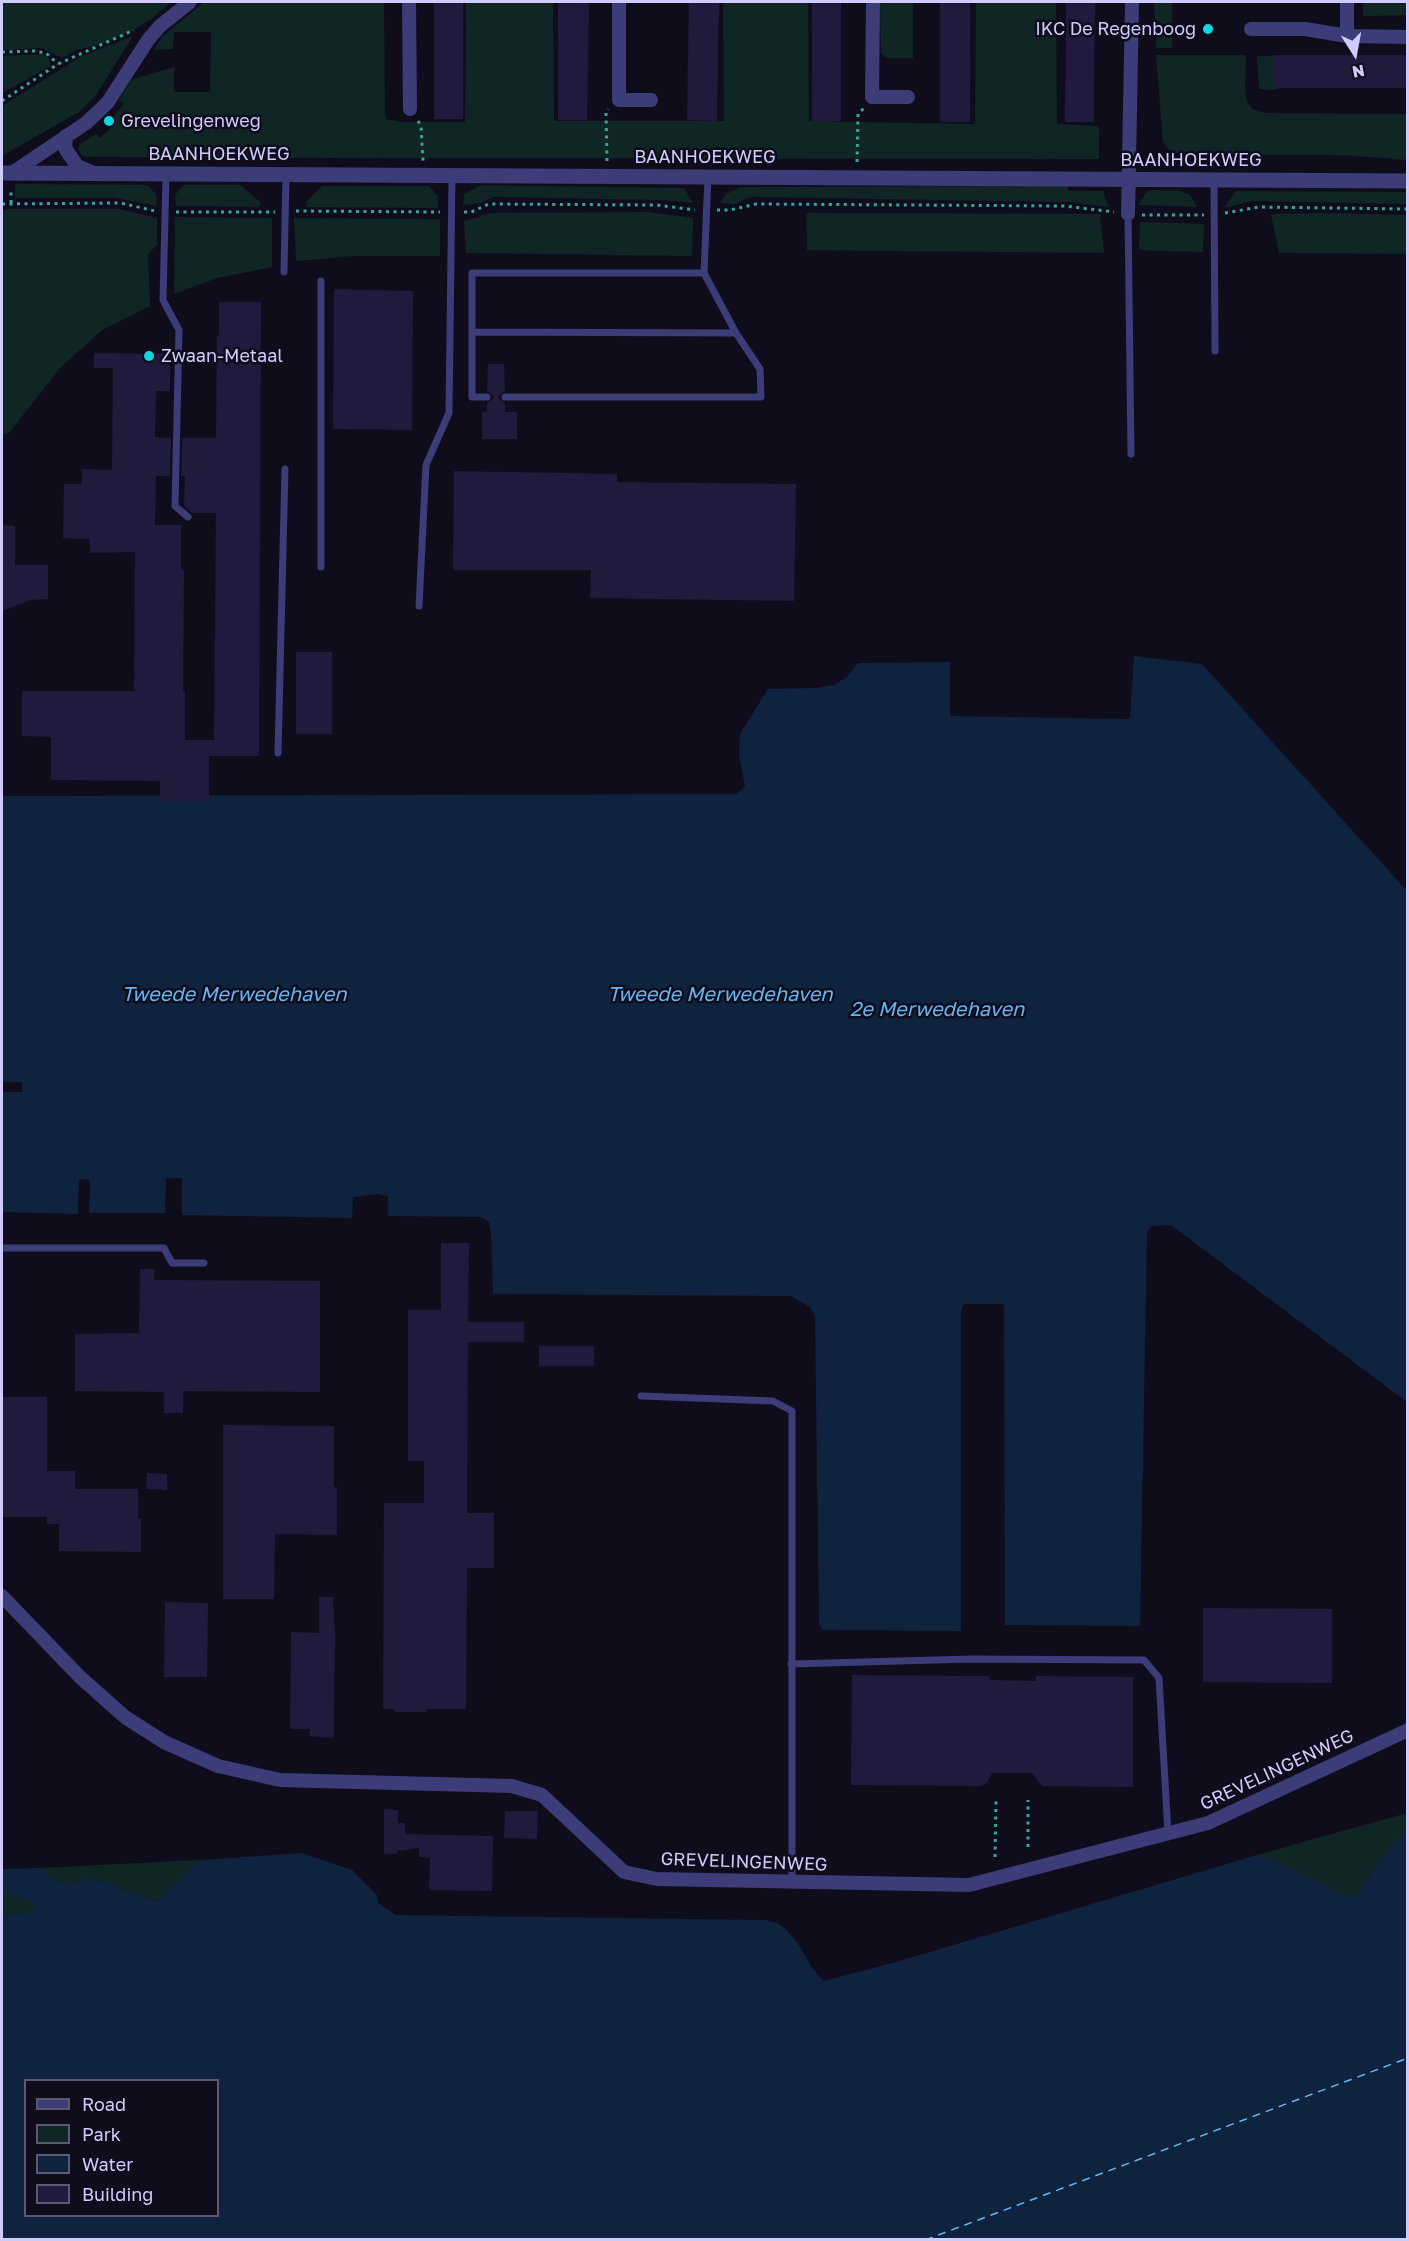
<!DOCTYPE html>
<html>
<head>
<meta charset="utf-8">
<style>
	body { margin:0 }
	#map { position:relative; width:1409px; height:2241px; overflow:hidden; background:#0f0d1c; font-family:"Golos Text",sans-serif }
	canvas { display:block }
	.frame { position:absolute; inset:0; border:3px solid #cfccfb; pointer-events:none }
	.legend { position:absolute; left:24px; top:2079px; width:195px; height:138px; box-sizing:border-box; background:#0f0d1c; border:2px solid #5c5975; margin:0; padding:8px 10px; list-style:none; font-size:18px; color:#cfccfb }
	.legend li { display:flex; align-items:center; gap:12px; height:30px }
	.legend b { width:30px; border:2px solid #5c5975 }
	.north { position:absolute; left:1325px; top:24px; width:60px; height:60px; -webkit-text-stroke:4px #0f0d1c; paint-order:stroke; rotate:169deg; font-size:16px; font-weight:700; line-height:24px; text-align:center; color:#cfccfb }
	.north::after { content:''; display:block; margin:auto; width:21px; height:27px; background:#cfccfb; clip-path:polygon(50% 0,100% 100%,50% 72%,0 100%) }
</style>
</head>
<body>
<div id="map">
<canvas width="1409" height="2241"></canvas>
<div class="frame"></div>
<ul class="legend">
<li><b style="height:8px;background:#3b3c78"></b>Road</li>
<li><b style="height:16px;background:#102624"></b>Park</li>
<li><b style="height:16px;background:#0f233e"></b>Water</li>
<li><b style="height:16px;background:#201a3c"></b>Building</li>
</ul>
<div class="north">N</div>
</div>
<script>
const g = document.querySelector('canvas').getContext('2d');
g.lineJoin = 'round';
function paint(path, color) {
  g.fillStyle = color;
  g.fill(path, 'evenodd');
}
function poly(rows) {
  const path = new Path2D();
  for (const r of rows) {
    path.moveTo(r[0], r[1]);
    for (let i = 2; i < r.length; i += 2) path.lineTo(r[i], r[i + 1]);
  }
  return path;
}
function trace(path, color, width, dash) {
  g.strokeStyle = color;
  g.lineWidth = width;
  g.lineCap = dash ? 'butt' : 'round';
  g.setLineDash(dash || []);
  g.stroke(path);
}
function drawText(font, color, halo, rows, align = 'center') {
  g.font = font + ' "Golos Text",sans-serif';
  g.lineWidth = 5;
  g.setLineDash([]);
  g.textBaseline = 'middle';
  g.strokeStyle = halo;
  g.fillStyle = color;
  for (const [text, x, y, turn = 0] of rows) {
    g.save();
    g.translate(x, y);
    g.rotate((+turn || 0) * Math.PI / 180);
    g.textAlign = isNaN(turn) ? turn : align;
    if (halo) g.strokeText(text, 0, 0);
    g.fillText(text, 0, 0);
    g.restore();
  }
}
paint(poly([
	[2,2,171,2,151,19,130,32,98,45,76,50,63,58,41,48,2,50],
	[204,2,384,2,385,112,386,119,401,122,465,122,466,2,553,2,554,121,724,121,723,2,808,2,809,121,975,124,976,2,1056,2,1057,124,1097,126,1099,129,1099,159,327,158,87,157,81,154,78,150,79,145,96,134,99,138,110,129,107,124,124,104,119,100,131,80,174,67,174,92,210,92,211,32,174,32,173,49,154,50,162,37],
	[880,2,913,2,913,58,886,58,881,53],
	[1154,2,1172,2,1172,48,1156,48],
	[1363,2,1407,2,1407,15,1363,16],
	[133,36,96,95,79,112,2,156,2,106,82,56],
	[43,54,49,59,51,66,2,93,2,56],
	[1156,55,1246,55,1245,90,1247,102,1252,109,1265,113,1407,114,1407,160,1344,155,1179,154,1168,149,1163,142],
	[1257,56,1273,56,1273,90,1259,89],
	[15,184,147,185,156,194,157,206,115,198,15,198],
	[184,185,240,185,261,203,259,207,176,206,175,195],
	[482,185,684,188,693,203,662,200,494,197,481,203,463,205,464,194],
	[322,186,429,186,438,197,438,208,307,207,306,202],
	[1067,186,1069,191,1103,191,1108,207,1071,202,751,197,734,204,721,203,725,195,740,187],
	[1148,190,1181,191,1190,195,1197,207,1138,205],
	[1236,191,1407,192,1407,204,1253,201,1224,208],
	[9,209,119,209,157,218,157,244,148,255,150,306,102,330,61,367,8,434,2,434,2,210],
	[648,212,693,218,692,256,466,253,464,221,491,213],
	[806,213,1100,214,1104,253,807,250],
	[1328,213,1407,215,1407,254,1279,253,1271,214],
	[175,217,272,218,272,267,217,278,174,294],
	[294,218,440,219,440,256,353,256,296,261],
	[1140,222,1204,224,1203,252,1139,250],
	[1407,1813,1407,1834,1396,1841,1373,1870,1356,1898,1339,1892,1285,1865,1257,1855],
	[200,1860,158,1901,128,1892,106,1882,90,1879,67,1884,50,1878,40,1868],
	[2,1894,27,1899,34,1903,34,1909,28,1913,2,1914]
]), '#102624');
paint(poly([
	[1134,656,1202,664,1407,891,1407,1402,1171,1225,1152,1226,1147,1232,1140,1626,1005,1625,1004,1304,966,1304,963,1305,961,1311,961,1631,823,1630,819,1623,815,1316,810,1307,791,1296,493,1294,491,1232,489,1222,481,1217,388,1216,388,1196,378,1194,353,1197,352,1218,182,1215,182,1178,166,1178,165,1213,89,1213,90,1180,79,1179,78,1214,2,1212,2,1092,22,1092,22,1082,2,1082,2,796,737,794,745,786,739,755,740,734,768,689,815,688,834,685,847,677,858,663,950,662,950,716,1126,719,1130,718],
	[1407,1834,1407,2239,2,2239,2,1914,28,1913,34,1909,34,1903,27,1899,2,1894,2,1869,40,1868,50,1878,67,1884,90,1879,106,1882,128,1892,158,1901,200,1860,302,1853,352,1870,377,1895,378,1903,396,1915,765,1920,777,1923,787,1930,799,1945,812,1968,824,1981,896,1962,1257,1855,1285,1865,1339,1892,1356,1898,1373,1870,1396,1841],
	[26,2080,218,2080,218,2216,26,2216]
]), '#0f233e');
trace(poly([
	[925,2240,1408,2058]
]), '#62b6f3', 1.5, [8, 6]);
paint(poly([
	[434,2,463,2,463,119,434,119],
	[558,2,589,2,587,120,558,120],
	[689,2,719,2,717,121,687,120],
	[812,2,841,2,841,121,812,121],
	[940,2,970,2,970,122,940,122],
	[1066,2,1095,2,1094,122,1065,122],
	[1273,55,1407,55,1407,88,1282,88,1273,90],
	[334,289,413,291,412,430,333,429],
	[219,302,261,302,259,756,209,756,209,801,160,801,160,781,51,780,51,737,22,736,22,691,134,691,135,552,90,553,90,539,63,538,64,484,82,484,82,469,112,470,113,368,94,368,94,353,170,354,170,391,156,391,155,437,171,438,170,476,156,476,155,525,181,525,181,570,184,570,183,691,185,691,185,740,214,740,216,513,192,513,184,506,185,476,181,476,182,438,216,438,217,335,219,335],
	[488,364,504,364,505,391,500,394,499,398,505,403,505,412,517,412,517,439,482,439,482,412,487,412,487,403,493,398,492,394,487,391],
	[454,471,617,474,617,482,796,484,794,601,590,598,591,570,453,570],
	[2,525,15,526,15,565,48,565,48,599,31,600,2,611],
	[296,652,332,652,332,734,296,734],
	[441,1243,469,1243,468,1322,524,1322,524,1342,468,1342,467,1513,494,1513,494,1568,467,1568,466,1709,427,1709,427,1712,395,1712,395,1709,383,1709,384,1503,424,1503,424,1461,408,1461,408,1310,441,1310],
	[140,1269,155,1269,154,1280,320,1281,320,1392,183,1391,183,1413,164,1413,164,1392,75,1391,75,1334,139,1333],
	[539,1346,594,1346,594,1366,539,1366],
	[2,1397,47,1397,47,1471,75,1471,75,1489,138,1489,138,1519,141,1518,141,1552,59,1551,59,1524,47,1524,47,1517,2,1517],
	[223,1425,334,1426,334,1487,337,1487,337,1535,275,1534,274,1599,223,1599],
	[147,1473,167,1474,167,1490,146,1489],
	[319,1597,333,1597,335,1633,334,1738,310,1736,310,1729,290,1729,291,1632,319,1633],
	[165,1602,208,1603,207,1677,164,1677],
	[1203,1608,1332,1609,1332,1683,1203,1682],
	[852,1675,989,1676,989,1680,1036,1681,1036,1676,1133,1677,1133,1787,1042,1786,1032,1773,992,1773,987,1783,981,1786,851,1785],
	[384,1809,398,1810,398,1823,405,1823,405,1834,493,1836,492,1891,429,1890,430,1858,419,1857,419,1848,397,1851,397,1854,384,1854],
	[505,1811,538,1811,537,1839,504,1838]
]), '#201a3c');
trace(poly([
	[2,52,34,51,46,53,58,64],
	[2,101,58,64,134,30],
	[418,121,421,126,423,161],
	[607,161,606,111,608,109],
	[857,162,858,114,864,108],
	[11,203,11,190],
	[2,204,121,203,155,211],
	[717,210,730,210,756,204,1065,206,1114,212],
	[296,211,440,212],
	[176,212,275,212],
	[464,212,471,212,489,204,657,205,695,210],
	[1225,213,1259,207,1408,209],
	[1142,215,1204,215],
	[1028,1847,1028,1800],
	[995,1857,996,1800]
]), '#36a59a', 3, [3, 4.5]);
trace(poly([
	[166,175,163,300,179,330,175,506,188,517],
	[1214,180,1215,351],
	[1128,214,1131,454],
	[284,272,286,174],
	[704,273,708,176],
	[321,281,321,567],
	[472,332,736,333],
	[487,397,472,397,472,273,704,273,736,333,760,369,761,397,505,397],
	[419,606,426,465,449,413,452,175],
	[278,753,285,469],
	[2,1248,164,1248,172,1263,204,1263],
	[641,1396,773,1401,792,1411,792,1881],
	[791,1664,971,1659,1144,1660,1159,1678,1168,1833]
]), '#3b3c78', 7);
trace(poly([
	[409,2,410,109],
	[619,2,619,100,651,100],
	[873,2,872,97,908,97],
	[1347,2,1347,36],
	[1251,29,1305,29,1347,36,1408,37],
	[66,136,65,148,77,166,94,173],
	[12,173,86,123,100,110,108,102,148,40,160,26,190,2],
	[1128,214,1132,2],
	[2,1596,80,1677,125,1717,164,1742,218,1766,280,1780,512,1786,542,1795,624,1872,657,1879,969,1885,1208,1823,1408,1730]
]), '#3b3c78', 14);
trace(poly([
	[2,173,1408,181]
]), '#3b3c78', 15);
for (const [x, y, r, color] of [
	[1208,29,6,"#11d6e2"],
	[109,121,6,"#11d6e2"],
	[149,356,6,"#11d6e2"]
]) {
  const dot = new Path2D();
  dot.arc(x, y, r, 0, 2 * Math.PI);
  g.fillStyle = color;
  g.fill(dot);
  trace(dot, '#0f0d1c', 2);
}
drawText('18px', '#cfccfb', '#0f0d1c', [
	["IKC De Regenboog",1196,29,"right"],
	["Grevelingenweg",121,121],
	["Zwaan-Metaal",161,356]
], 'left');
drawText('18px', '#cfccfb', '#0f0d1c', [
	["BAANHOEKWEG",219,154],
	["BAANHOEKWEG",705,157],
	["BAANHOEKWEG",1191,160],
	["GREVELINGENWEG",1277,1770,-25],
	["GREVELINGENWEG",744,1862,2]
]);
drawText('italic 20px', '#62b6f3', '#0f0d1c', [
	["Tweede Merwedehaven",234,995],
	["Tweede Merwedehaven",720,995],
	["2e Merwedehaven",937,1010]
]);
</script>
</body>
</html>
